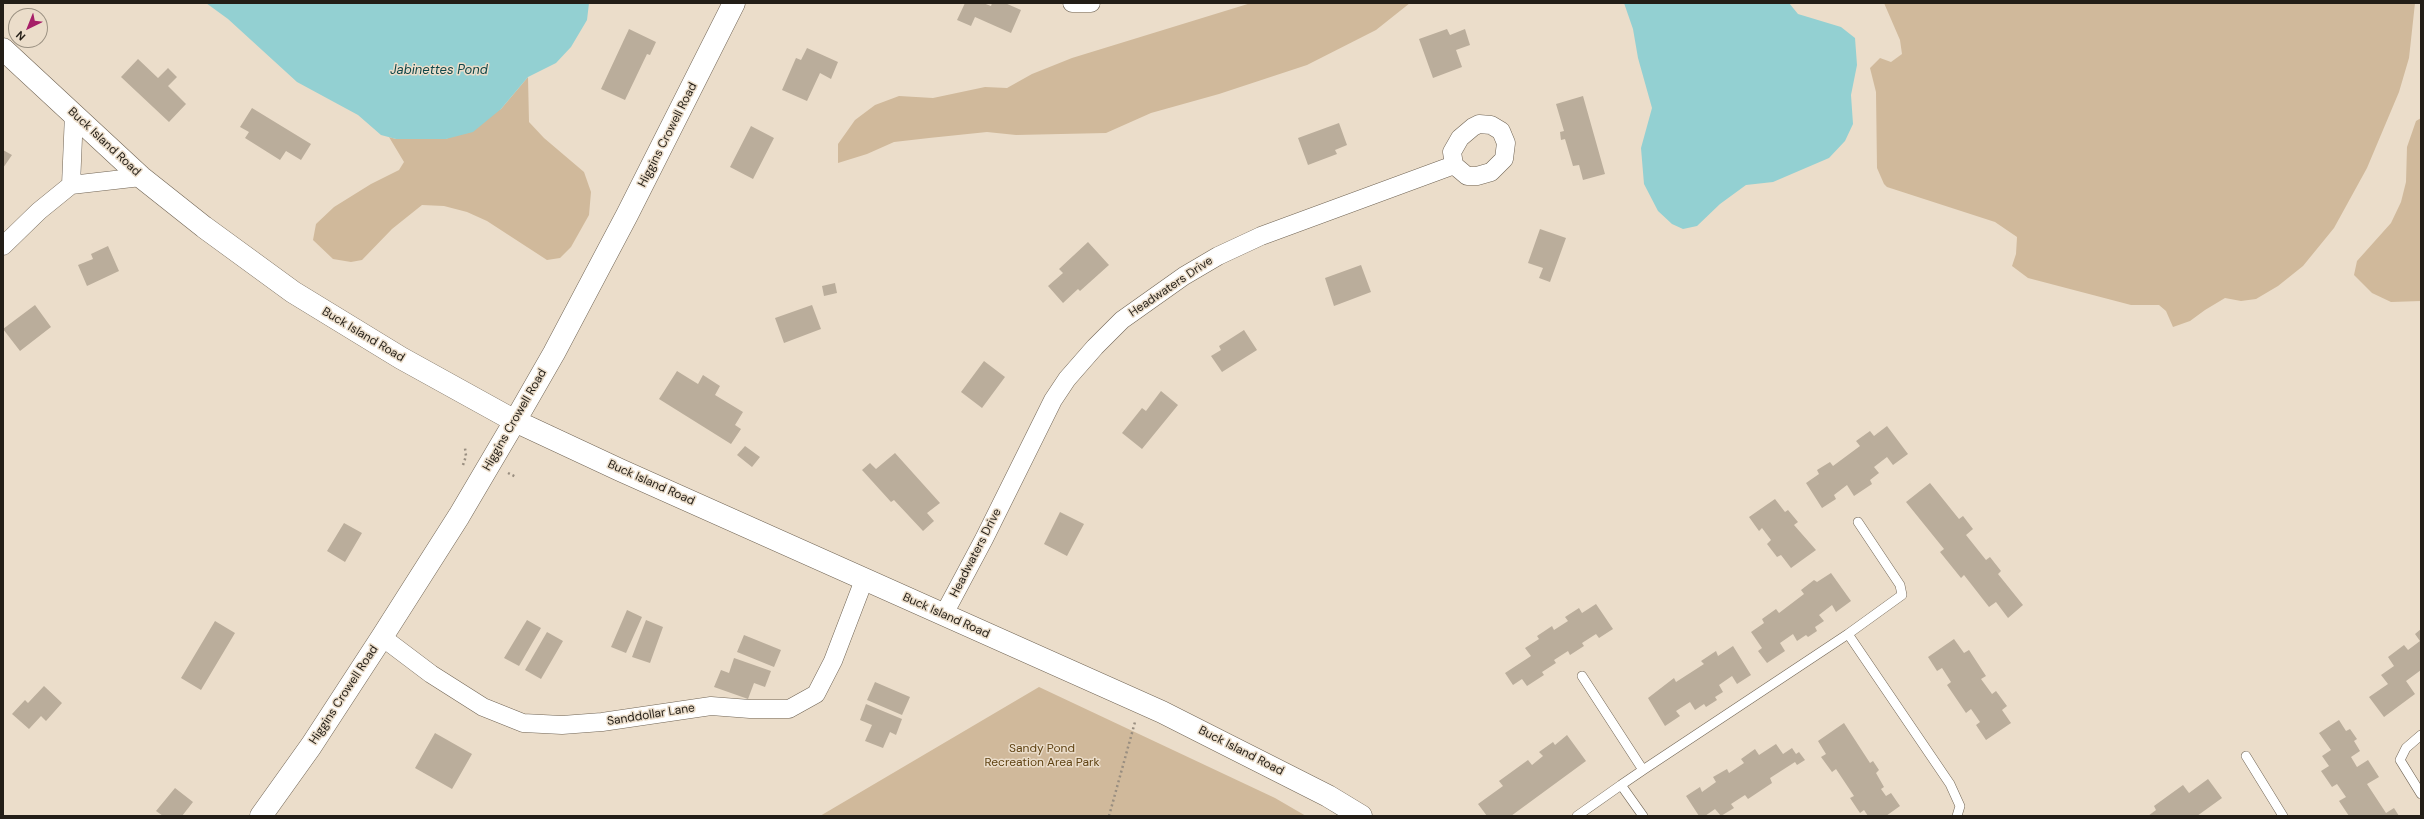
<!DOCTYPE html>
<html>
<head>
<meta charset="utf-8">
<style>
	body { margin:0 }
	#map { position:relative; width:2424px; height:819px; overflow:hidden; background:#ebddca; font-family:"DM Sans",sans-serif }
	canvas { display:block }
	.frame { position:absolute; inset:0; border:4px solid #231e17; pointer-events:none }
	.north { position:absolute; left:8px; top:8px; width:40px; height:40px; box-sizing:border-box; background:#ebddca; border:1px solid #9b9182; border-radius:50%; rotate:223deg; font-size:11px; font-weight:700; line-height:16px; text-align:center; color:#231e17 }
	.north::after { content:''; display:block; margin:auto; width:14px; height:18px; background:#a61f68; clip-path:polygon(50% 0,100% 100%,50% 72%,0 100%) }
</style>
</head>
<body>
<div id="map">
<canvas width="2424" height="819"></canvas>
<div class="frame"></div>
<div class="north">N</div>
</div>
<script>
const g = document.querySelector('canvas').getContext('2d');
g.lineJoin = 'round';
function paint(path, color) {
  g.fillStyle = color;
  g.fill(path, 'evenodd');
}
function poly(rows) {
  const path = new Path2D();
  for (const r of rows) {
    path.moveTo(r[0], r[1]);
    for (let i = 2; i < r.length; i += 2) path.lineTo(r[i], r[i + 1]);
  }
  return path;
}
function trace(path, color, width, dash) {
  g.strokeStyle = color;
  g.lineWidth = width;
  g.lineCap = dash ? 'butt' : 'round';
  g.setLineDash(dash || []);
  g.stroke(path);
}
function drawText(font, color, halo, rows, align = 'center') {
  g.font = font + ' "DM Sans",sans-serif';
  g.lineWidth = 3;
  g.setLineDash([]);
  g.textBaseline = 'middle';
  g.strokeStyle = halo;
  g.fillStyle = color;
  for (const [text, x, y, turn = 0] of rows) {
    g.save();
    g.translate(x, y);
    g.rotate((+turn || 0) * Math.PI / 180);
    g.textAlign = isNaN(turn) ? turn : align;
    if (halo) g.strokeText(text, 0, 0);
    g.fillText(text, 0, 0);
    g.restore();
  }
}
paint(poly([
	[1251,3,1410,3,1376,30,1307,65,1219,94,1151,113,1106,133,1016,135,987,132,929,138,894,142,867,154,838,163,838,144,855,120,875,105,899,96,933,98,985,87,1007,88,1032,74,1072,58],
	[1884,3,2415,3,2409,58,2399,92,2367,168,2334,228,2303,266,2278,286,2256,299,2241,301,2225,298,2205,310,2190,321,2173,327,2166,311,2159,305,2131,305,2028,278,2012,266,2016,254,2017,237,1995,222,1887,187,1884,184,1877,168,1876,92,1870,68,1880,58,1891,62,1902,54,1900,40],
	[528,77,529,122,544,138,584,172,591,192,589,215,571,247,560,258,547,260,487,221,467,212,444,206,422,205,392,229,362,260,351,262,333,259,313,240,316,224,334,207,371,184,399,170,404,162,389,137,396,139,446,139,501,109],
	[2421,118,2421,301,2391,302,2372,293,2354,275,2357,261,2391,223,2401,202,2406,182,2407,147,2416,121],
	[1039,687,1275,798,1306,816,820,816]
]), '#d0b99b');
paint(poly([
	[206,3,589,3,587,20,571,47,556,63,528,77,501,109,473,132,446,139,396,139,381,135,358,115,297,82,228,19],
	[1624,3,1789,3,1798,14,1841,27,1855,38,1857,65,1851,95,1853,124,1845,141,1829,158,1773,182,1746,185,1720,204,1697,226,1683,229,1672,224,1658,211,1644,184,1641,148,1652,108,1638,58,1633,29]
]), '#93d0d2');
paint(poly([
	[965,3,983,3,991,6,992,3,1005,3,1021,10,1011,33,975,17,971,26,957,20],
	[629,29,656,42,650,55,647,54,625,100,601,89],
	[1447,29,1450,35,1465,29,1470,45,1456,50,1462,67,1433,78,1419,39],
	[807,48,838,62,831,79,820,73,807,101,782,90,796,58,801,60],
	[138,59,158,78,168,68,177,77,168,86,186,104,169,122,121,77],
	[1583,96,1605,174,1583,180,1579,165,1573,166,1565,139,1561,140,1560,132,1564,131,1556,104],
	[252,108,311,144,301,160,286,151,280,160,245,138,249,132,240,127],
	[1339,123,1347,145,1335,150,1337,154,1308,165,1298,138],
	[751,126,774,138,753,179,730,167],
	[3,150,12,155,3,168],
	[1540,229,1566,238,1550,282,1539,278,1543,268,1528,263],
	[1088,242,1109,265,1080,291,1078,289,1063,303,1048,286,1063,273,1059,269],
	[108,246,119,271,87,286,78,265,93,259,91,254],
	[1361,265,1371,292,1334,306,1325,278],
	[835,283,837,293,824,296,822,286],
	[35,305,51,327,20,351,3,329],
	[812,305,821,329,784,343,775,318],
	[1244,330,1257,350,1222,372,1211,356,1221,350,1219,346],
	[984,361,1005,377,982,408,961,392],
	[677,371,698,384,703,375,720,386,715,395,743,412,735,425,741,429,731,444,659,399],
	[1161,391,1178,405,1142,449,1122,433,1142,408,1146,411],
	[1887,426,1908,454,1893,465,1887,457,1874,467,1879,473,1870,480,1872,484,1854,496,1847,485,1834,495,1836,499,1822,508,1806,483,1819,474,1817,470,1830,462,1833,466,1860,446,1856,441,1870,431,1874,436],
	[745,446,760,457,752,467,737,455],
	[895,453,940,503,927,513,934,521,923,531,894,500,891,502,862,470,870,463,876,469],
	[1930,483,1959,519,1963,516,1973,529,1966,535,1986,560,1990,557,2001,571,1998,574,2023,605,2008,618,1996,602,1989,607,1964,575,1961,578,1940,552,1944,549,1906,502],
	[1775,499,1785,512,1788,510,1798,522,1794,525,1816,550,1791,568,1781,555,1777,557,1767,544,1771,540,1762,528,1759,531,1749,517],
	[1060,512,1084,524,1067,556,1044,544],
	[344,523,362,533,345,562,327,551],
	[1831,573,1851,601,1836,612,1832,605,1819,615,1824,621,1815,627,1817,631,1808,637,1806,635,1797,641,1793,634,1780,643,1785,651,1767,663,1758,651,1762,648,1751,632,1764,623,1762,619,1776,609,1779,613,1804,594,1801,590,1814,580,1817,582],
	[1596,604,1613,629,1599,638,1596,634,1582,643,1584,646,1570,655,1568,651,1554,660,1556,663,1542,672,1544,675,1527,686,1522,679,1513,685,1505,673,1531,656,1525,648,1539,639,1537,636,1552,626,1554,630,1568,621,1565,617,1579,608,1582,613],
	[627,610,642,617,626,653,611,647],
	[527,620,541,628,519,666,504,658],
	[646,620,663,627,650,663,632,657],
	[215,621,235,633,201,690,181,678],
	[2421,629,2421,670,2406,681,2415,694,2384,717,2369,697,2388,684,2381,675,2394,666,2388,657,2404,645,2408,650,2420,641,2415,634],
	[547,632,563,641,541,679,525,670],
	[744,635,781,650,774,667,737,652],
	[1954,639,1964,653,1969,650,1986,676,1981,679,1992,694,1996,691,2007,706,2002,710,2011,723,1986,740,1976,725,1980,722,1971,709,1966,713,1947,685,1951,682,1942,668,1937,671,1928,657],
	[1733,646,1751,675,1737,684,1732,676,1719,685,1723,692,1715,697,1717,700,1706,707,1704,704,1695,710,1690,702,1676,711,1680,716,1665,726,1648,698,1674,678,1676,682,1704,664,1701,661,1716,651,1718,656],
	[734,658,771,671,765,687,754,683,748,699,714,687,721,670,729,673],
	[875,682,910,697,902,715,867,700],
	[44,686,62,703,46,721,41,716,29,729,12,714,25,700,28,703],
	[866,704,902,719,896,735,890,732,883,748,865,741,872,725,860,720],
	[2339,720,2346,731,2350,729,2357,739,2354,741,2360,751,2351,757,2357,767,2368,760,2379,777,2367,784,2386,813,2394,808,2399,816,2349,816,2339,801,2346,797,2337,784,2332,787,2321,771,2329,766,2322,756,2331,750,2319,733],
	[1844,723,1870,763,1873,761,1879,770,1876,773,1884,787,1881,789,1886,796,1891,793,1900,806,1886,816,1868,816,1864,810,1860,813,1850,798,1854,796,1836,769,1832,772,1821,757,1826,754,1818,741],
	[435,733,472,754,452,789,415,768],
	[1567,735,1586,761,1511,816,1487,816,1478,804,1503,786,1499,781,1528,760,1532,765,1543,756,1539,752,1553,742,1555,745],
	[1776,744,1783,754,1792,748,1796,754,1799,752,1805,760,1797,765,1795,762,1770,778,1772,783,1748,799,1745,795,1731,804,1734,808,1721,816,1715,809,1705,816,1699,816,1686,796,1700,787,1702,792,1716,782,1713,777,1727,769,1729,773,1744,763,1741,759,1755,749,1759,755],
	[2208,779,2222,798,2197,816,2148,816,2156,810,2154,806,2183,785,2189,793],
	[175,788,193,802,182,816,163,816,156,811]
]), '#baad9b');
const service = poly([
	[1848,634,1902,595,1900,585,1858,522],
	[1582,676,1643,770,1848,634,1950,784,1960,806,1957,816],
	[2421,735,2406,748,2400,760,2421,794],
	[2246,756,2283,816],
	[1577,816,1621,785],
	[1643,816,1621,785,1643,770]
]);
const minor = poly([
	[1072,3,1091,3],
	[71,185,141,177],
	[3,246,39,211,71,185,74,114],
	[944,614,984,539,1053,400,1067,379,1095,347,1122,320,1184,276,1218,256,1261,236,1454,165,1467,176,1477,176,1491,172,1504,159,1506,143,1501,131,1491,125,1479,124,1473,127,1460,138,1452,152,1454,165],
	[382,637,431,674,483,707,523,723,562,725,602,722,711,706,750,709,789,709,816,694,833,661,864,580]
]);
const secondary = poly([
	[3,49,141,177,204,227,293,292,401,358,515,421,620,470,1162,712,1328,796,1361,816],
	[261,816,311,746,382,637,459,516,515,421,554,353,627,215,734,3]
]);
trace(service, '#706454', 10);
trace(minor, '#706454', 19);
trace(secondary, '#706454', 23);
trace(poly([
	[463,465,466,456,465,448],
	[508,473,516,477],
	[1109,816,1135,722]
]), '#998e80', 2.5, [2, 3]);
trace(service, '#fff', 9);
trace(minor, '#fff', 18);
trace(secondary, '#fff', 22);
drawText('12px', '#231e17', '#ebddca', [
	["Higgins Crowell Road",668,135,-63],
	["Buck Island Road",104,142,43],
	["Headwaters Drive",1171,287,-34],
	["Buck Island Road",363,335,31],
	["Higgins Crowell Road",515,420,-60],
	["Buck Island Road",651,483,24],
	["Headwaters Drive",976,553,-63],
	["Buck Island Road",946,616,24],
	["Higgins Crowell Road",344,695,-57],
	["Sanddollar Lane",651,715,-9],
	["Buck Island Road",1241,751,27]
]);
drawText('12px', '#5f4212', '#ebddca', [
	["Sandy Pond",1042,749],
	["Recreation Area Park",1042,763]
]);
drawText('italic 13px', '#0f4749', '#ebddca', [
	["Jabinettes Pond",439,71]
]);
</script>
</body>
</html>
